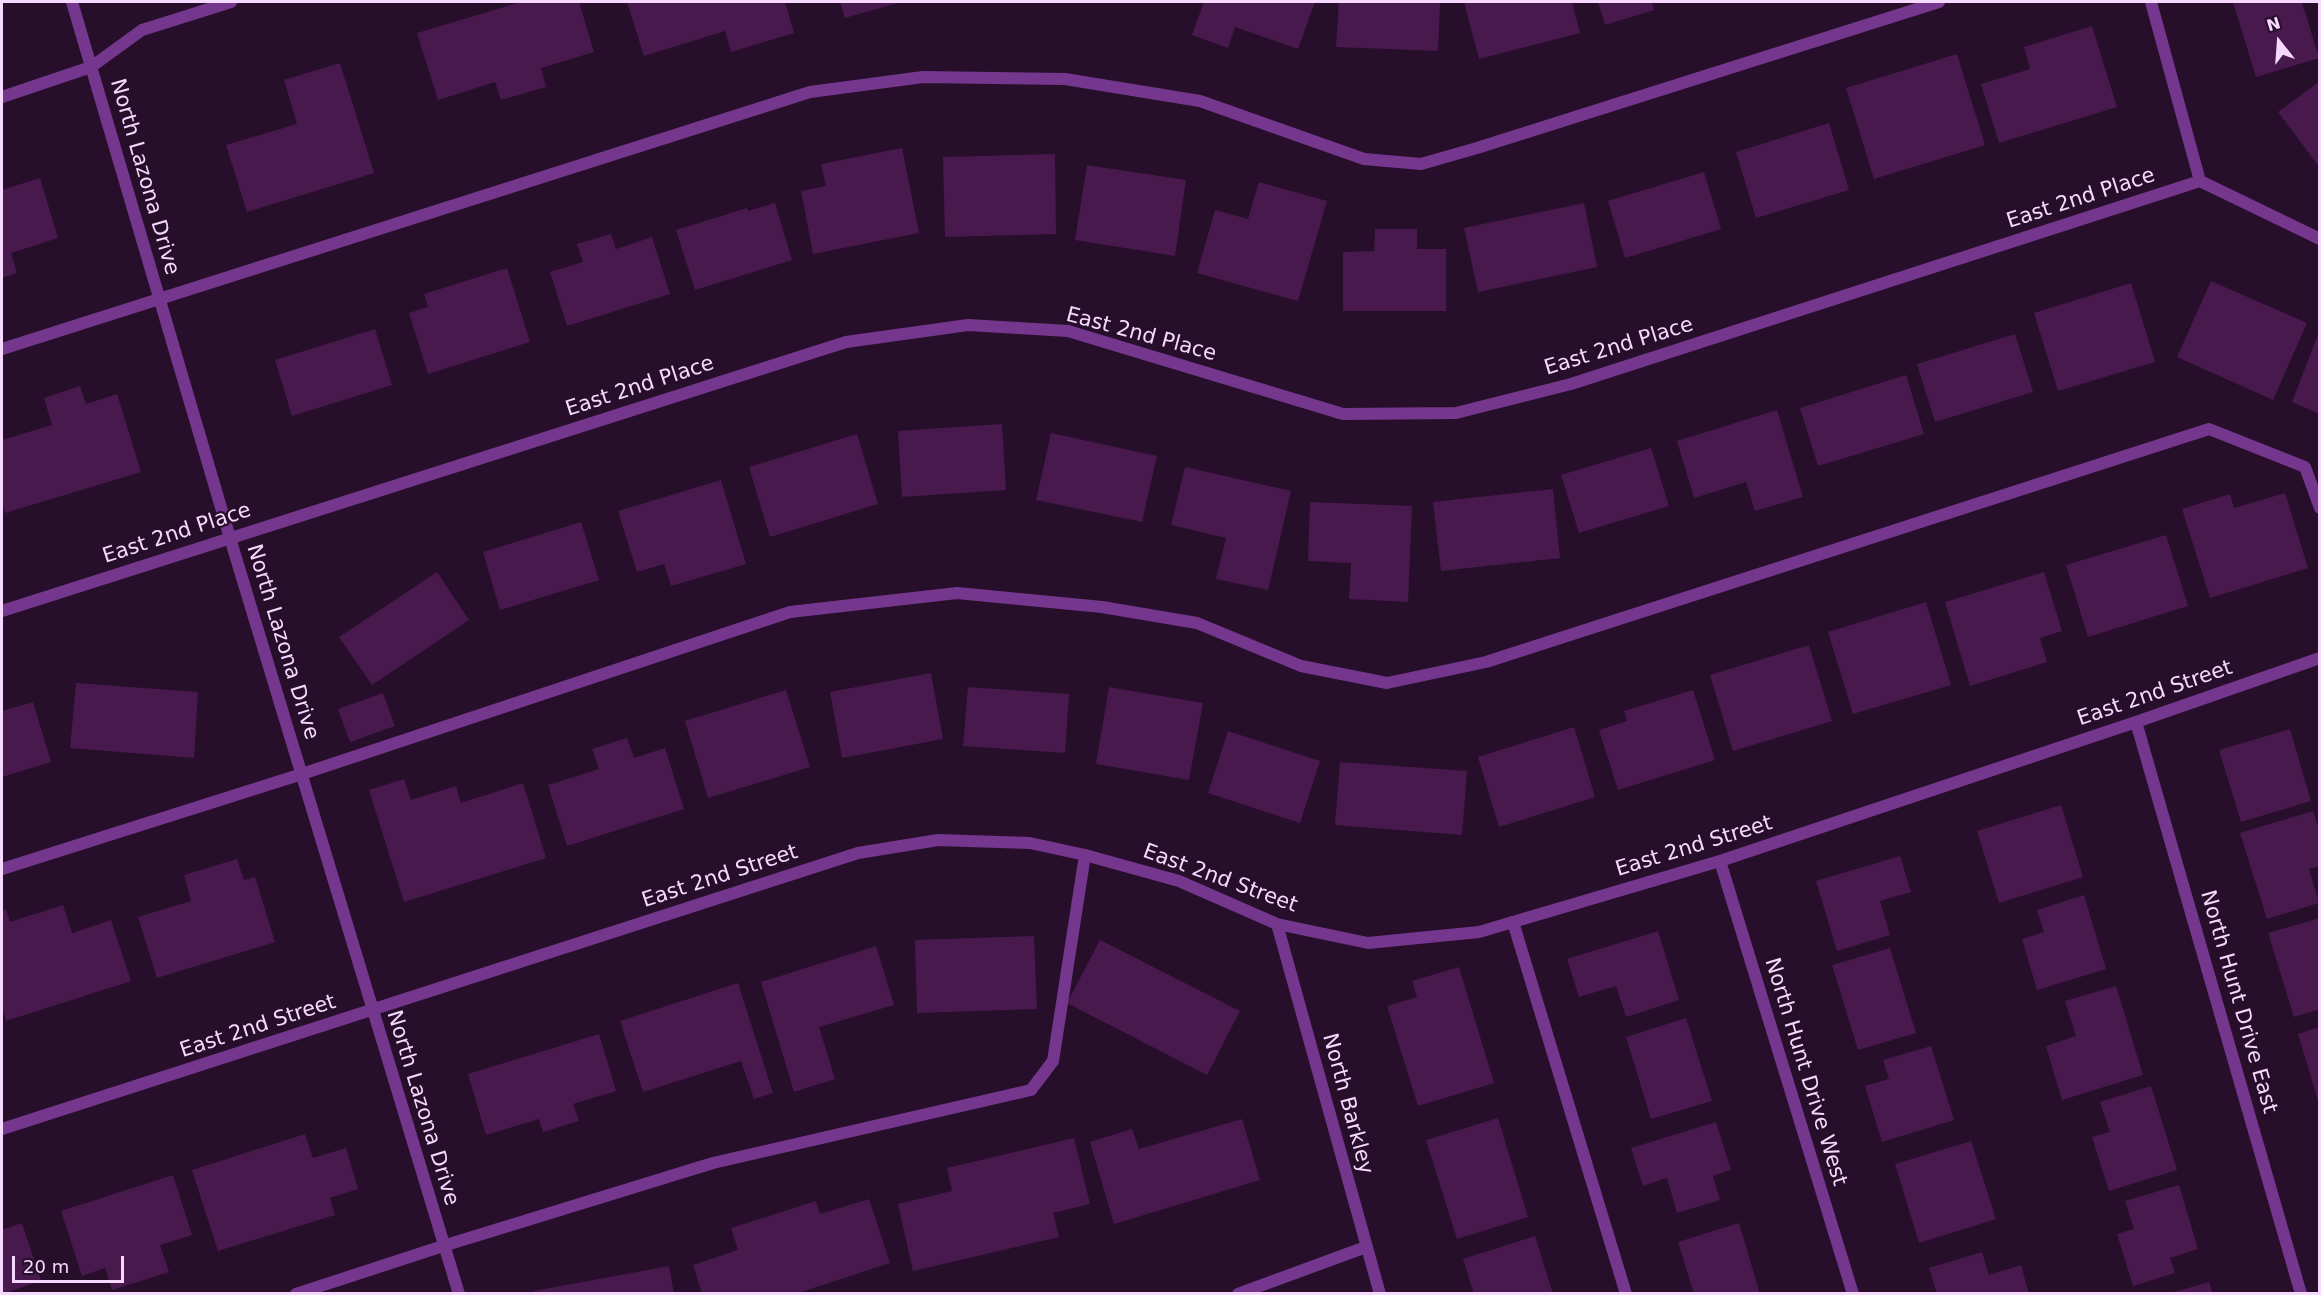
<!DOCTYPE html>
<html>
<head>
<meta charset="utf-8">
<style>
	body { margin:0 }
	#map { position:relative; width:2321px; height:1295px; overflow:hidden; background:#270f2b; font-family:"DejaVu Sans",sans-serif }
	canvas { display:block }
	.frame { position:absolute; inset:0; border:3px solid #f7d9ff; pointer-events:none }
	.north { position:absolute; left:2249px; top:12px; width:60px; height:60px; -webkit-text-stroke:4px #270f2b; paint-order:stroke; rotate:343deg; font-size:16px; font-weight:700; line-height:24px; text-align:center; color:#f7d9ff }
	.north::after { content:''; display:block; margin:auto; width:21px; height:27px; background:#f7d9ff; clip-path:polygon(50% 0,100% 100%,50% 72%,0 100%) }
	.scale { position:absolute; left:12px; top:1256px; width:112px; height:27px; box-sizing:border-box; border:3px solid #f7d9ff; border-top:0; padding-left:8px; font-size:18px; line-height:21px; white-space:nowrap; color:#f7d9ff; -webkit-text-stroke:4px #270f2b; paint-order:stroke }
</style>
</head>
<body>
<div id="map">
<canvas width="2321" height="1295"></canvas>
<div class="frame"></div>
<div class="north">N</div>
<div class="scale">20 m</div>
</div>
<script>
const g = document.querySelector('canvas').getContext('2d');
g.lineJoin = 'round';
function paint(path, color) {
  g.fillStyle = color;
  g.fill(path, 'evenodd');
}
function poly(rows) {
  const path = new Path2D();
  for (const r of rows) {
    path.moveTo(r[0], r[1]);
    for (let i = 2; i < r.length; i += 2) path.lineTo(r[i], r[i + 1]);
  }
  return path;
}
function trace(path, color, width, dash) {
  g.strokeStyle = color;
  g.lineWidth = width;
  g.lineCap = dash ? 'butt' : 'round';
  g.setLineDash(dash || []);
  g.stroke(path);
}
function drawText(font, color, halo, rows, align = 'center') {
  g.font = font + ' "DejaVu Sans",sans-serif';
  g.lineWidth = 4.5;
  g.setLineDash([]);
  g.textBaseline = 'middle';
  g.strokeStyle = halo;
  g.fillStyle = color;
  for (const [text, x, y, turn = 0] of rows) {
    g.save();
    g.translate(x, y);
    g.rotate((+turn || 0) * Math.PI / 180);
    g.textAlign = isNaN(turn) ? turn : align;
    if (halo) g.strokeText(text, 0, 0);
    g.fillText(text, 0, 0);
    g.restore();
  }
}
paint(poly([
	[521,2,579,2,594,52,541,68,546,87,501,100,495,82,438,100,417,33],
	[627,2,785,2,794,33,731,52,725,31,644,56],
	[840,2,901,2,845,18],
	[1204,2,1315,2,1298,49,1235,27,1228,48,1192,35],
	[1339,2,1440,2,1438,51,1336,47],
	[1464,2,1572,2,1580,33,1479,59],
	[1598,2,1652,2,1654,10,1605,25],
	[2233,2,2302,2,2319,58,2256,77],
	[2092,26,2117,107,1999,143,1981,84,2030,69,2024,47],
	[1957,54,1985,145,1874,179,1846,88],
	[340,63,374,173,247,212,226,145,297,124,284,80],
	[2320,81,2320,168,2278,112],
	[1829,123,1849,190,1756,218,1736,152],
	[902,148,919,233,813,254,801,191,826,186,821,164],
	[1055,154,1056,234,945,237,943,157],
	[1087,165,1186,180,1175,256,1075,240],
	[1704,172,1721,229,1625,258,1608,201],
	[40,178,58,238,11,253,17,273,2,278,2,190],
	[1259,182,1327,201,1298,301,1197,273,1215,210,1248,219],
	[775,203,792,260,695,290,676,230,747,208,748,211],
	[1584,203,1597,267,1478,292,1464,228],
	[1375,229,1417,229,1417,249,1446,249,1446,311,1343,311,1343,252,1374,251],
	[611,234,616,249,652,237,670,294,567,326,550,272,583,262,577,244],
	[507,268,530,342,428,374,409,313,428,307,424,294],
	[2211,281,2307,323,2273,400,2177,357],
	[2131,283,2155,362,2058,391,2034,313],
	[375,329,392,385,292,416,275,360],
	[2319,332,2320,332,2320,414,2292,402],
	[2015,334,2033,392,1935,422,1917,364],
	[1906,375,1924,434,1818,466,1800,408],
	[80,386,86,404,117,394,141,472,5,513,2,502,2,440,52,425,44,398],
	[1777,410,1803,497,1755,511,1746,482,1694,498,1677,441],
	[1002,424,1006,490,902,497,898,431],
	[1051,433,1157,456,1142,522,1036,500],
	[857,434,878,504,770,537,749,467],
	[1651,448,1669,506,1579,533,1561,475],
	[1185,467,1291,491,1268,590,1216,579,1226,538,1171,525],
	[721,480,746,564,671,586,664,564,637,572,618,511],
	[1553,489,1560,558,1441,571,1433,502],
	[2285,493,2308,568,2210,598,2182,509,2230,494,2234,508],
	[1310,502,1412,506,1408,602,1349,599,1351,563,1308,561],
	[581,522,599,580,500,610,483,552],
	[2166,535,2188,606,2088,637,2066,565],
	[437,572,469,620,372,685,339,637],
	[2044,572,2062,631,2040,638,2047,662,1970,686,1945,602],
	[1926,602,1951,685,1853,714,1828,632],
	[1809,645,1832,721,1733,751,1710,675],
	[931,673,943,739,842,758,830,692],
	[76,683,198,692,194,758,70,748],
	[968,687,1069,694,1065,753,963,746],
	[1109,687,1203,703,1189,780,1096,764],
	[786,690,810,767,708,798,685,721],
	[1693,690,1715,760,1618,790,1599,730,1627,721,1624,711],
	[383,693,395,726,350,742,338,709],
	[33,702,51,762,2,777,2,711],
	[1574,727,1595,797,1499,827,1478,757],
	[2290,729,2311,801,2241,822,2219,750],
	[1228,731,1320,761,1300,823,1208,793],
	[627,738,634,758,665,748,684,809,567,846,548,785,599,769,592,749],
	[1340,762,1467,771,1462,835,1335,825],
	[404,779,411,800,456,786,461,803,523,783,546,858,404,902,369,790],
	[2061,805,2083,877,1999,903,1977,831],
	[2313,811,2320,833,2320,866,2309,869,2319,903,2267,919,2240,833],
	[1900,856,1911,892,1880,901,1890,935,1837,951,1816,881],
	[237,859,244,880,255,877,275,942,157,978,138,917,191,901,184,875],
	[2084,895,2106,969,2037,990,2022,939,2044,932,2037,910],
	[63,905,72,933,111,920,131,981,6,1021,2,1006,2,911,6,909,10,922],
	[2320,918,2320,1009,2294,1017,2268,933],
	[1658,931,1679,1000,1626,1017,1616,986,1579,997,1567,959],
	[1034,936,1037,1009,917,1013,915,940],
	[1100,940,1240,1011,1207,1075,1067,1003],
	[876,946,894,1005,819,1027,835,1079,794,1092,761,982],
	[1890,948,1916,1033,1858,1050,1832,965],
	[1459,967,1494,1083,1418,1106,1387,1006,1417,997,1412,981],
	[738,983,773,1093,754,1099,741,1061,643,1092,620,1021],
	[2116,986,2143,1075,2062,1100,2046,1046,2076,1036,2065,1001],
	[1686,1018,1712,1101,1651,1119,1626,1037],
	[2320,1027,2320,1104,2319,1104,2298,1034],
	[599,1034,616,1091,573,1104,579,1121,543,1132,539,1119,486,1135,468,1074],
	[1931,1046,1954,1120,1882,1142,1865,1086,1889,1079,1883,1060],
	[2151,1086,2177,1170,2109,1191,2092,1137,2110,1132,2100,1102],
	[1498,1118,1528,1217,1457,1239,1426,1140],
	[1242,1119,1260,1180,1114,1224,1090,1142,1132,1129,1139,1149],
	[1716,1122,1731,1170,1713,1176,1720,1200,1677,1213,1667,1178,1643,1186,1631,1148],
	[305,1134,313,1158,346,1148,358,1189,330,1198,335,1215,218,1251,192,1170],
	[1074,1138,1090,1204,1053,1213,1059,1237,913,1271,898,1204,952,1191,947,1168],
	[1971,1141,1996,1219,1919,1243,1895,1164],
	[173,1175,192,1235,160,1245,169,1272,112,1290,105,1268,82,1276,61,1211],
	[2179,1185,2198,1249,2170,1258,2175,1273,2133,1286,2117,1234,2134,1229,2125,1201],
	[869,1199,890,1263,795,1294,702,1294,693,1265,738,1250,731,1228,816,1201,820,1214],
	[22,1223,41,1281,2,1294,2,1230],
	[1739,1223,1760,1294,1694,1294,1678,1242],
	[1535,1236,1553,1294,1474,1294,1463,1259],
	[1982,1252,1989,1275,2021,1265,2029,1294,1937,1294,1929,1268],
	[669,1266,674,1294,535,1294,534,1291],
	[2209,1282,2213,1294,2171,1294,2171,1293]
]), '#47194d');
trace(poly([
	[2,349,810,92,923,77,1065,79,1200,101,1364,159,1421,164,1477,148,1939,2],
	[2,869,302,774,790,612,957,593,1102,607,1197,623,1301,666,1387,683,1486,662,2209,429,2305,467,2320,508],
	[1513,922,1626,1294],
	[296,1294,443,1246,713,1163,1031,1090,1053,1061,1085,855]
]), '#74378d', 12);
trace(poly([
	[72,2,230,538,459,1294],
	[2151,2,2200,181,2320,239],
	[2,97,91,67,142,30,231,2],
	[2,611,846,342,968,325,1068,331,1343,414,1456,413,1571,384,2200,181],
	[2136,722,2301,1294],
	[1720,861,1853,1294],
	[1277,924,1380,1294],
	[2,1129,858,853,938,840,1030,843,1085,855,1179,881,1277,924,1368,943,1479,932,1720,861,2136,722,2320,658],
	[1238,1294,1366,1247]
]), '#74378d', 12);
drawText('21px', '#f7d9ff', '#270f2b', [
	["North Lazona Drive",144,177,74],
	["East 2nd Place",2081,199,-18],
	["East 2nd Place",1141,335,15],
	["East 2nd Place",1619,347,-17],
	["East 2nd Place",640,387,-18],
	["East 2nd Place",177,534,-18],
	["North Lazona Drive",282,642,73],
	["East 2nd Street",2155,694,-19],
	["East 2nd Street",1694,847,-17],
	["East 2nd Street",720,877,-18],
	["East 2nd Street",1220,879,20],
	["North Hunt Drive East",2238,1002,74],
	["East 2nd Street",258,1027,-18],
	["North Hunt Drive West",1805,1072,73],
	["North Barkley",1347,1104,75],
	["North Lazona Drive",422,1108,73]
]);
</script>
</body>
</html>
